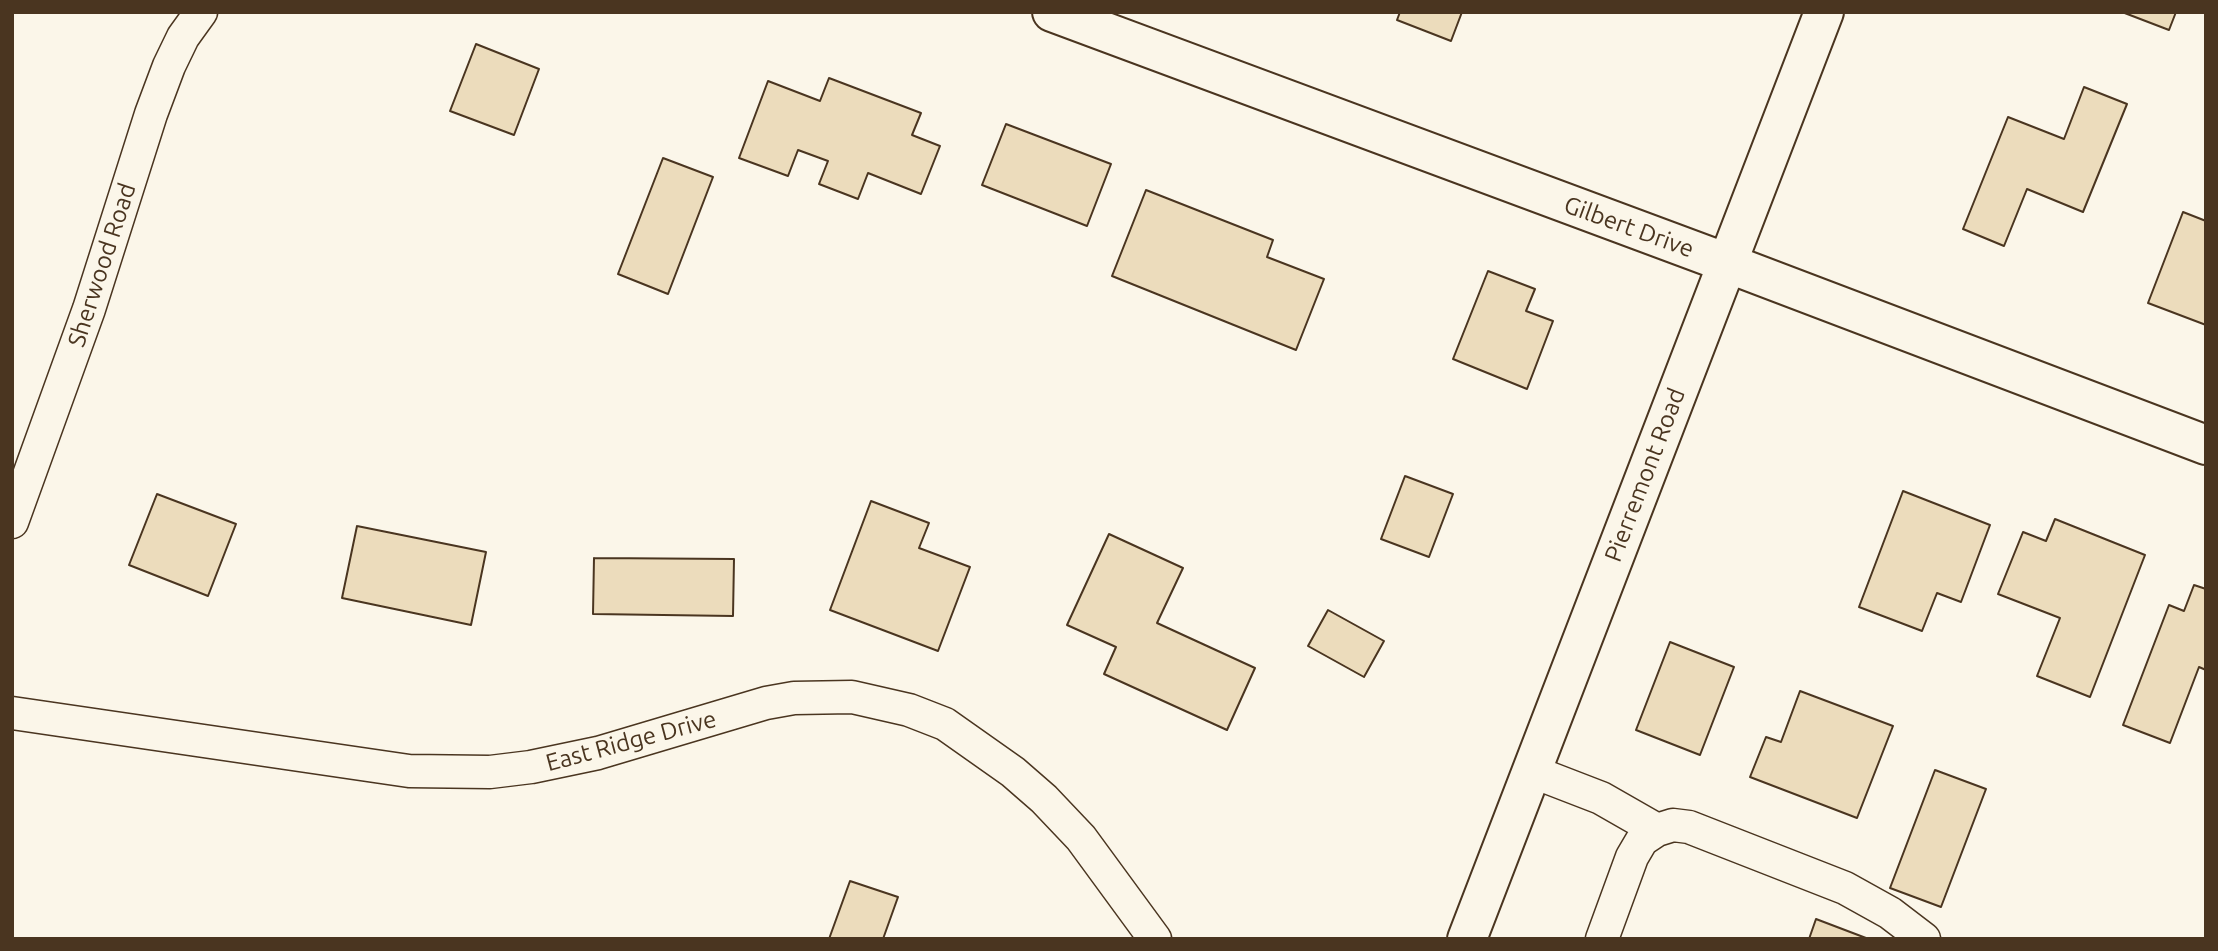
<!DOCTYPE html>
<html>
<head>
<meta charset="utf-8">
<style>
	body { margin:0 }
	#map { position:relative; width:2218px; height:951px; overflow:hidden; background:#fbf6e9; font-family:Ubuntu,sans-serif }
	canvas { display:block }
	.frame { position:absolute; inset:0; border:14px solid #4a3520; pointer-events:none }
</style>
</head>
<body>
<div id="map">
<canvas width="2218" height="951"></canvas>
<div class="frame"></div>
</div>
<script>
const g = document.querySelector('canvas').getContext('2d');
g.lineJoin = 'round';
function paint(path, color) {
  g.fillStyle = color;
  g.fill(path, 'evenodd');
}
function poly(rows) {
  const path = new Path2D();
  for (const r of rows) {
    path.moveTo(r[0], r[1]);
    for (let i = 2; i < r.length; i += 2) path.lineTo(r[i], r[i + 1]);
  }
  return path;
}
function trace(path, color, width, dash) {
  g.strokeStyle = color;
  g.lineWidth = width;
  g.lineCap = dash ? 'butt' : 'round';
  g.setLineDash(dash || []);
  g.stroke(path);
}
function drawText(font, color, halo, rows, align = 'center') {
  g.font = font + ' Ubuntu,sans-serif';
  g.lineWidth = 5;
  g.setLineDash([]);
  g.textBaseline = 'middle';
  g.strokeStyle = halo;
  g.fillStyle = color;
  for (const [text, x, y, turn = 0] of rows) {
    g.save();
    g.translate(x, y);
    g.rotate((+turn || 0) * Math.PI / 180);
    g.textAlign = isNaN(turn) ? turn : align;
    if (halo) g.strokeText(text, 0, 0);
    g.fillText(text, 0, 0);
    g.restore();
  }
}
const building = poly([
	[1400,12,1462,12,1451,41,1397,20,1400,12],
	[2122,12,2176,12,2169,30,2122,12],
	[476,44,539,69,514,135,450,111,476,44],
	[829,78,921,113,912,135,940,146,921,194,868,173,858,199,819,184,828,161,798,150,788,176,739,158,768,81,820,101,829,78],
	[2084,87,2127,104,2083,212,2027,189,2004,246,1963,229,2008,117,2064,139,2084,87],
	[1006,124,1111,164,1087,226,982,185,1006,124],
	[663,158,713,177,668,294,618,274,663,158],
	[1146,190,1273,240,1267,257,1324,279,1296,350,1112,276,1146,190],
	[2183,212,2206,221,2206,325,2148,303,2183,212],
	[1488,271,1535,289,1526,311,1553,321,1527,389,1453,359,1488,271],
	[1405,476,1453,494,1429,557,1381,539,1405,476],
	[1903,491,1990,525,1961,602,1937,593,1922,631,1859,607,1903,491],
	[157,494,236,524,208,596,129,565,157,494],
	[871,501,929,523,919,548,970,567,938,651,830,610,871,501],
	[2055,519,2145,555,2090,697,2037,676,2060,618,1998,594,2023,532,2046,541,2055,519],
	[357,526,486,552,471,625,342,598,357,526],
	[1109,534,1183,568,1157,623,1255,668,1227,730,1104,674,1116,647,1067,625,1109,534],
	[594,558,734,559,733,616,593,614,594,558],
	[2194,585,2206,589,2206,670,2199,667,2170,743,2123,725,2169,605,2184,611,2194,585],
	[1328,610,1384,641,1364,677,1308,646,1328,610],
	[1670,642,1734,667,1700,755,1636,730,1670,642],
	[1800,691,1893,726,1857,818,1750,777,1766,737,1781,742,1800,691],
	[1935,770,1986,789,1941,907,1890,888,1935,770],
	[850,881,898,897,883,939,829,939,850,881],
	[1816,919,1866,938,1866,939,1809,939,1816,919]
]);
paint(building, '#ecdcbc');
trace(building, '#4a3520', 2);
const street = poly([
	[12,522,89,309,151,114,169,66,183,37,201,12],
	[12,713,409,771,490,772,531,767,598,753,766,703,794,698,852,697,909,710,945,724,1013,772,1044,799,1081,838,1155,939],
	[1531,771,1601,798,1657,830],
	[1602,939,1632,857,1642,840,1657,830,1673,825,1689,827,1845,888,1890,913,1924,939]
]);
const secondary = poly([
	[1052,12,1727,263,2206,445],
	[1467,939,1824,12]
]);
trace(street, '#4a3520', 35);
trace(secondary, '#4a3520', 42);
trace(street, '#fbf6e9', 32);
trace(secondary, '#fbf6e9', 38);
drawText('24px', '#4a3520', '#fbf6e9', [
	["Gilbert Drive",1629,227,20],
	["Sherwood Road",102,265,-72],
	["Pierremont Road",1645,475,-69],
	["East Ridge Drive",631,741,-15]
]);
</script>
</body>
</html>
